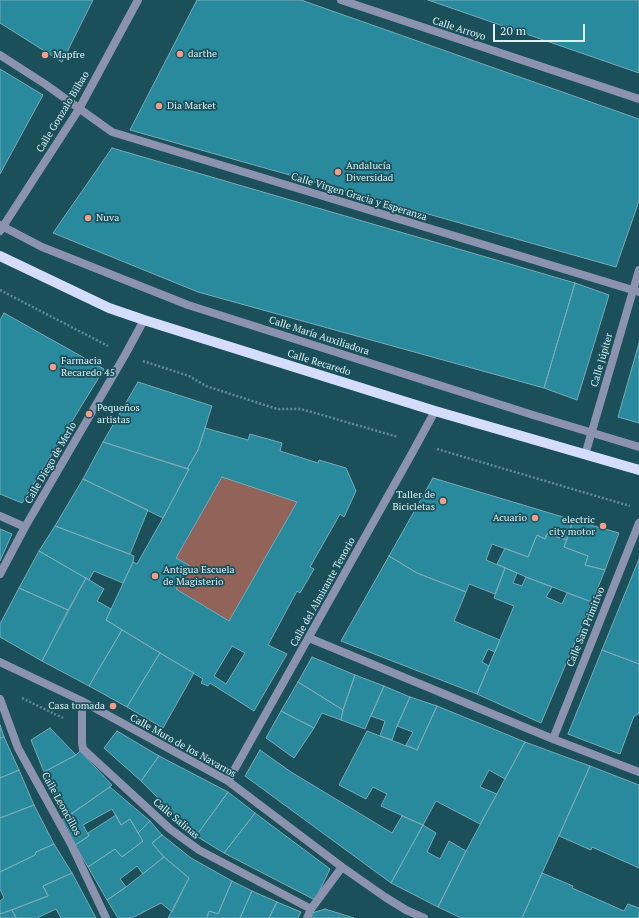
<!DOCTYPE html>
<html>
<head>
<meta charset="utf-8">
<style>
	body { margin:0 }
	#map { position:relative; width:639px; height:918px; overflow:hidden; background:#1b4f5a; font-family:"PT Serif",serif }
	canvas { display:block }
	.scale { position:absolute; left:493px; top:24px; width:92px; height:18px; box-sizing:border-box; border:2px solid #d8f2f8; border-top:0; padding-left:5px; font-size:12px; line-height:14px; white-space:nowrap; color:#d8f2f8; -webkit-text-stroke:3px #1b4f5a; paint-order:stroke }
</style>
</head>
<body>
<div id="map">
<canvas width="639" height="918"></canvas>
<div class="scale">20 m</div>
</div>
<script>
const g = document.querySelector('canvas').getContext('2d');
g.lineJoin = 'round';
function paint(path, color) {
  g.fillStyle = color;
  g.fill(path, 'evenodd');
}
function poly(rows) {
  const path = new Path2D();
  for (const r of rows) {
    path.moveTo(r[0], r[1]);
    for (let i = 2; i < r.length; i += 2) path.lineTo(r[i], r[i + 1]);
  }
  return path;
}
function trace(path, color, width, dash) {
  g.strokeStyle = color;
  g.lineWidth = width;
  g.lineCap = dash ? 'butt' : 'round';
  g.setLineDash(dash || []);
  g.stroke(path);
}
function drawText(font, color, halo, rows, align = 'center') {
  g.font = font + ' "PT Serif",serif';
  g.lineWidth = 3.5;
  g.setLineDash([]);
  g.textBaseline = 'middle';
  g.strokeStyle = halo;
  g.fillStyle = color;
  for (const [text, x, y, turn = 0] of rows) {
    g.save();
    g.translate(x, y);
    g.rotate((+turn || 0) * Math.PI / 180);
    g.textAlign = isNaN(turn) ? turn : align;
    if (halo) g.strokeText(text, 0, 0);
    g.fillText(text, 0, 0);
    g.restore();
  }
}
paint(poly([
	[222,477,297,502,229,621,176,589,189,565,176,558]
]), '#926459');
const building = poly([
	[0,0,93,0,62,62,0,23,0,0],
	[197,0,301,0,639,119,639,201,616,267,130,130,197,0],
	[428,0,639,0,639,73,428,0],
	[0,69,43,95,0,174,0,69],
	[112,148,575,283,544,388,198,292,53,233,112,148],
	[575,283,609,295,577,400,544,388,575,283],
	[4,313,104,369,22,503,0,494,0,320,4,313],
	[639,343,639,423,618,417,639,343],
	[138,382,212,406,198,450,187,469,103,442,138,382],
	[205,428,248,440,250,434,282,443,280,451,318,463,319,460,346,468,356,491,344,517,340,514,310,567,314,569,300,593,297,591,268,645,287,654,254,711,210,683,208,686,201,683,203,679,106,620,133,562,137,564,163,518,189,469,187,469,198,450,205,428],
	[222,477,297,502,229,621,176,589,189,565,176,558,222,477],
	[232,646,245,653,226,684,214,676,232,646],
	[103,442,189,469,163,518,83,479,103,442],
	[433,478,573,520,567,540,547,534,545,539,537,535,528,557,492,544,486,560,505,568,495,594,469,584,466,592,417,573,389,556,433,478],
	[83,479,148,510,130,554,55,526,83,479],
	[573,520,619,533,605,570,585,565,588,556,564,547,573,520],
	[55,526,134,556,133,562,123,583,94,571,89,580,39,551,55,526],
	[0,529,12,534,0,561,0,529],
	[547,534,567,540,564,547,588,556,585,565,605,570,592,602,526,577,497,564,505,548,528,557,537,535,545,539,547,534],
	[39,551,86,578,68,610,19,588,39,551],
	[389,556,417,573,466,592,454,621,500,640,495,652,488,649,482,662,489,666,477,694,341,641,389,556],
	[639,559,639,664,602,650,639,559],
	[505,568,517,573,513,583,522,586,526,577,552,587,546,597,562,604,567,593,592,602,541,723,477,694,514,606,494,598,505,568],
	[86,578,104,589,97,601,111,609,106,620,122,630,89,686,42,661,86,578],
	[19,588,68,610,42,661,0,637,0,624,19,588],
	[122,630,160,653,127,707,89,686,122,630],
	[602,650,639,664,639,714,638,714,634,716,620,754,568,734,602,650],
	[160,653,194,673,163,728,127,707,160,653],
	[312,657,355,675,343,710,298,682,312,657],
	[355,675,384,686,365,729,341,720,343,710,355,675],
	[298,682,343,710,341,720,322,713,314,728,281,711,298,682],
	[384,686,410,697,397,726,392,740,380,736,385,721,371,716,384,686],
	[410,697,437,706,417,750,406,745,413,732,397,726,410,697],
	[437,706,525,742,505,779,489,770,480,787,497,794,480,824,436,801,423,825,381,806,387,794,373,787,366,799,339,785,367,731,417,750,437,706],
	[281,711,314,728,294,758,266,738,281,711],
	[0,725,4,737,0,738,0,725],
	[50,728,76,755,44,772,31,740,50,728],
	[117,731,159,756,141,781,104,748,117,731],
	[4,737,19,770,0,778,0,738,4,737],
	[525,742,590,766,522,918,461,918,438,907,466,851,525,742],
	[260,750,291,772,392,833,402,816,423,825,391,883,245,776,260,750],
	[80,751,112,785,66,818,44,772,76,755,80,751],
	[159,756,228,792,196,836,141,781,159,756],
	[590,766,639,785,639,868,592,847,591,850,559,836,590,766],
	[19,770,34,805,0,818,0,778,19,770],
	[110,787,150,821,138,833,130,819,121,825,112,809,83,825,89,836,75,845,62,820,110,787],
	[228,792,255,813,224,853,196,836,228,792],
	[34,805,54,844,36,852,35,855,0,872,0,818,34,805],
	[255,813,330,869,315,900,224,853,255,813],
	[116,815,121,825,130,819,143,841,122,857,115,849,88,867,75,845,89,836,88,833,116,815],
	[150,821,162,835,152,843,164,857,143,874,137,866,120,879,126,887,107,900,88,867,115,849,122,857,143,841,138,833,150,821],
	[423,825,436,833,427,852,440,859,449,841,466,851,438,907,391,883,423,825],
	[162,835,191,858,232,881,218,914,209,911,207,918,168,918,189,878,164,857,152,843,162,835],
	[54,844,72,873,43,886,48,896,0,914,0,901,4,898,0,889,0,872,35,855,36,852,54,844],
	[164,857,189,878,172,912,161,903,132,918,118,918,107,900,126,887,164,857],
	[72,873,96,918,61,918,56,909,37,918,16,918,12,910,48,896,43,886,72,873],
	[542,873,573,886,572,888,624,911,628,904,639,908,639,918,522,918,542,873],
	[232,881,252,891,240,918,207,918,209,911,218,914,232,881],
	[252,891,277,902,269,918,240,918,252,891],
	[277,902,301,912,298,918,269,918,277,902],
	[325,909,354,918,310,918,312,913,325,909],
	[12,910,16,918,0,918,0,914,12,910]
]);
paint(building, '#29899d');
trace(building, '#78abb7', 1);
trace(poly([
	[0,290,108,346],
	[143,361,189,376,206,386,277,409,301,409,398,437],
	[437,449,630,506],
	[22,698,63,718]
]), '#638d96', 2.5, [2, 2]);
trace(poly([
	[0,225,42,247,188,305,533,415,639,447]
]), '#8c93ae', 8);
trace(poly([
	[0,699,18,748,71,844,106,918]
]), '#8c93ae', 8);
trace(poly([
	[341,0,639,99],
	[0,55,45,84,112,132,639,292],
	[585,455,639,270],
	[0,516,25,527],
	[0,574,25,527,125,355,144,320],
	[309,638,553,739,639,772],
	[0,662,82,701,228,781,342,867,385,897,406,910,424,918],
	[82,701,82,743,83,749,170,829,199,850,311,909],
	[553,739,639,523],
	[228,781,411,455,435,411],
	[307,918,311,909,342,867]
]), '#8c93ae', 8);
trace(poly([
	[0,231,79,109,138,0]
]), '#8c93ae', 8);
trace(poly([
	[0,256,109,308,144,320,435,411,639,470]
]), '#d5ddfe', 10);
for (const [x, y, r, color] of [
	[180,54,4,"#f49e89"],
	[45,55,4,"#f49e89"],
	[159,106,4,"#f49e89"],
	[338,172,4,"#f49e89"],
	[88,218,4,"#f49e89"],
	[53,367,4,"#f49e89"],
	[89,414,4,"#f49e89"],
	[443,501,4,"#f49e89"],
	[535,518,4,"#f49e89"],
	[603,526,4,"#f49e89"],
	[155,576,4,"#f49e89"],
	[113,706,4,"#f49e89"]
]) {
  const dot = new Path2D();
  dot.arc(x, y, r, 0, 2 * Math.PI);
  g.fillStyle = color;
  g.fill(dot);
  trace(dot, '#1b4f5a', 1.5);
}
drawText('10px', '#d8f2f8', '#1b4f5a', [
	["Calle Arroyo",459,29,18],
	["Calle Gonzalo Bilbao",63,112,-59],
	["Calle Virgen Gracia y Esperanza",359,197,17],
	["Calle María Auxiliadora",319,336,18],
	["Calle Júpiter",602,360,-74],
	["Calle Recaredo",319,363,17],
	["Calle Diego de Merlo",51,463,-60],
	["Calle del Almirante Tenorio",323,592,-61],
	["Calle San Primitivo",586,627,-68],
	["Calle Muro de los Navarros",183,746,29],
	["Calle Leoncillos",61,804,61],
	["Calle Salinas",176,819,40]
]);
drawText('10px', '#d8f2f8', '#1b4f5a', [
	["darthe",188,54],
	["Mapfre",53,55],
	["Dia Market",167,106],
	["Andalucía",346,166],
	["Diversidad",346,178],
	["Nuva",96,218],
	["Farmacia",61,361],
	["Recaredo 45",61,373],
	["Pequeños",97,408],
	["artistas",97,420],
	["Taller de",435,495,"right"],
	["Bicicletas",435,507,"right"],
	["Acuario",527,518,"right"],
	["electric",595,520,"right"],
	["city motor",595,532,"right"],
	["Antigua Escuela",163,570],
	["de Magisterio",163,582],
	["Casa tomada",105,706,"right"]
], 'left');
</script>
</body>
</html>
